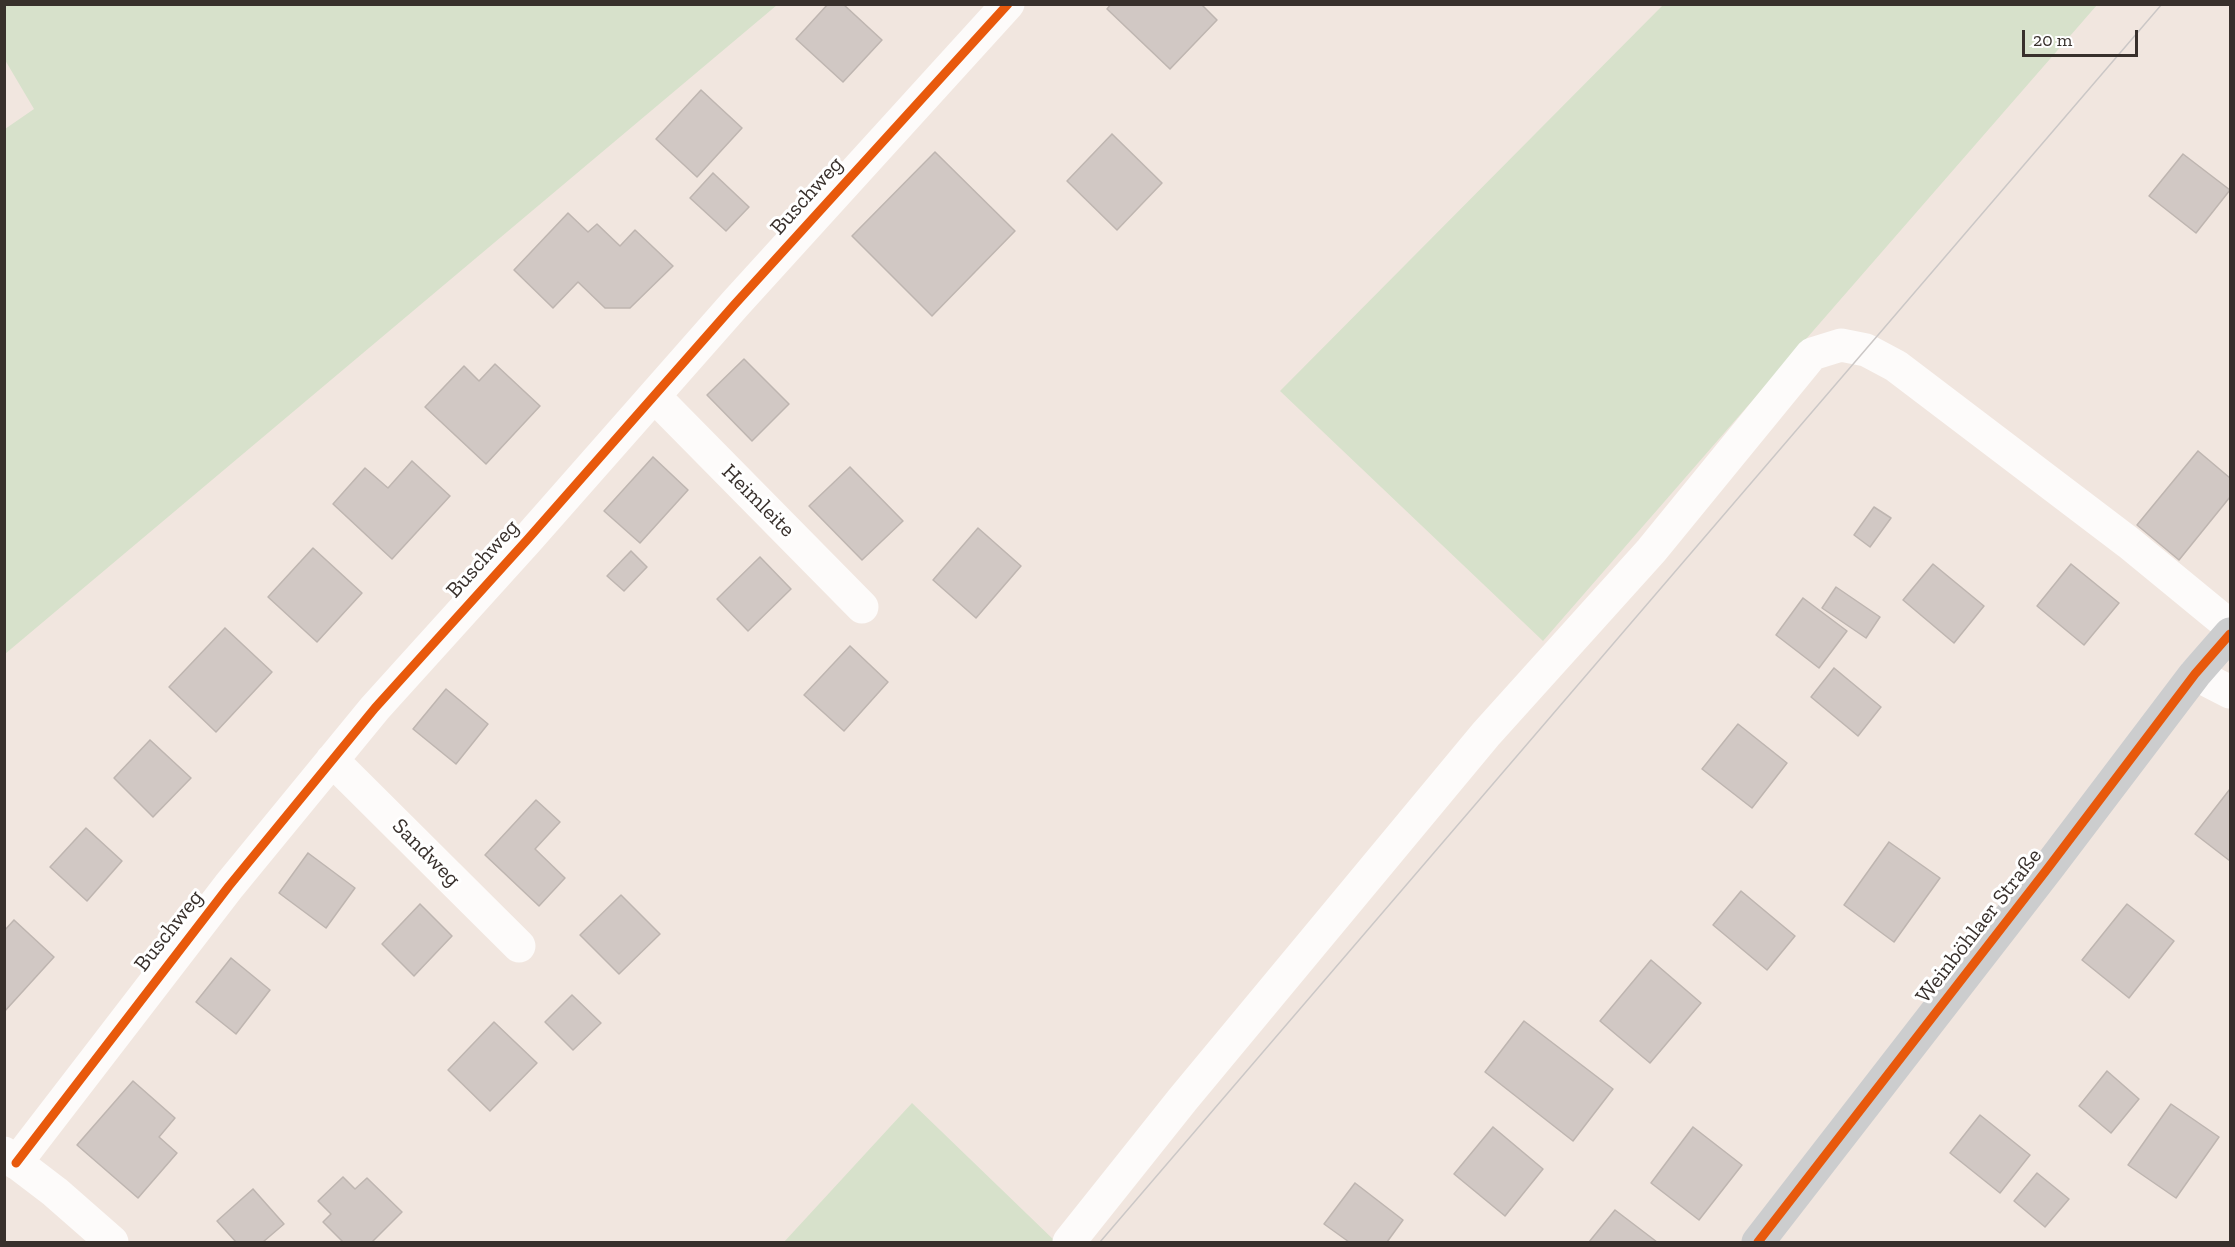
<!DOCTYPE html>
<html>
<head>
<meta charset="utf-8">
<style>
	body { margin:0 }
	#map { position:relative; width:2235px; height:1247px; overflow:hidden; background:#f1e6df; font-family:"Zilla Slab",serif }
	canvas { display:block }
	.frame { position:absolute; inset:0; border:6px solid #38302c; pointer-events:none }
	.scale { position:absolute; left:2022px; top:30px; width:116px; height:27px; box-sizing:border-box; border:3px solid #38302c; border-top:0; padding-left:8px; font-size:18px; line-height:21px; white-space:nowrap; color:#38302c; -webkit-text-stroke:4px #fff; paint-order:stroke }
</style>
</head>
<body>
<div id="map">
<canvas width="2235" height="1247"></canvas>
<div class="frame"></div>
<div class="scale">20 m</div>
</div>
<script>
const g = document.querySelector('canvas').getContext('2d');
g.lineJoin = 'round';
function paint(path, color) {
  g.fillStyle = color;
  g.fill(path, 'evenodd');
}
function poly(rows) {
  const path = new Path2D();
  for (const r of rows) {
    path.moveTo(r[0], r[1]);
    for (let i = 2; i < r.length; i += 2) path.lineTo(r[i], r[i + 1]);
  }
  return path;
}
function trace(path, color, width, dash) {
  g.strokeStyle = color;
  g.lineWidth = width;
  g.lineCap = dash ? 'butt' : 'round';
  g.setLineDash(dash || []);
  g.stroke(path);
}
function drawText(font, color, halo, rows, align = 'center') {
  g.font = font + ' "Zilla Slab",serif';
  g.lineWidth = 6;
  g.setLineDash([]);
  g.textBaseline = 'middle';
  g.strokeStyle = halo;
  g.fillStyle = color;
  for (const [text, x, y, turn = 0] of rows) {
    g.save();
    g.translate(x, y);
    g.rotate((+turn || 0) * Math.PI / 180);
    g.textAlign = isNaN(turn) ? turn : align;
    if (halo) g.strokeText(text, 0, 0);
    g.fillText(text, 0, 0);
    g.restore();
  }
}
paint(poly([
	[5,4,777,4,777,5,5,654,5,129,34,109,5,60],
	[1663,5,2097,5,1543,641,1280,391],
	[912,1103,1056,1242,784,1242]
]), '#d7e1cb');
const building = poly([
	[828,4,843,4,882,40,843,82,796,39,828,4],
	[1111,4,1201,4,1217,20,1170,69,1107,9,1111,4],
	[701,90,742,128,697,177,656,139,701,90],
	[1112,134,1162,183,1117,230,1067,181,1112,134],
	[935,152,1015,231,932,316,852,236,935,152],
	[2183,154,2230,190,2196,233,2149,196,2183,154],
	[713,173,749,207,726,231,690,198,713,173],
	[568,213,588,232,597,224,620,246,635,230,673,266,630,308,605,308,578,282,553,308,514,270,568,213],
	[744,359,789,404,752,441,707,395,744,359],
	[495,364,540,406,486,464,425,407,464,366,479,381,495,364],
	[2198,451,2230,478,2230,497,2179,560,2137,525,2198,451],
	[653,457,688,490,640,543,604,511,653,457],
	[412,461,450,496,392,559,333,504,365,468,388,488,412,461],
	[850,467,903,521,862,560,809,506,850,467],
	[1874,507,1891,518,1870,547,1854,535,1874,507],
	[978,528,1021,566,976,618,933,580,978,528],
	[313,548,362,593,317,642,268,597,313,548],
	[631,551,647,567,624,591,607,576,631,551],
	[760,557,791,589,748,631,717,599,760,557],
	[1933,564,1984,606,1954,643,1903,600,1933,564],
	[2071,564,2119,603,2084,645,2037,606,2071,564],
	[1836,587,1880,617,1866,638,1822,608,1836,587],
	[1803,598,1847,631,1819,668,1776,635,1803,598],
	[225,628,272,672,216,732,169,687,225,628],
	[850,646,888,682,844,731,804,695,850,646],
	[1834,668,1881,707,1858,736,1811,697,1834,668],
	[446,689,488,724,456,764,413,729,446,689],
	[1738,724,1787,763,1752,808,1702,769,1738,724],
	[150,740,191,778,153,817,114,778,150,740],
	[2230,789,2230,861,2195,834,2230,789],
	[536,800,560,822,535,849,565,878,539,906,485,855,536,800],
	[86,828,122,861,87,901,50,867,86,828],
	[1889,842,1940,878,1894,942,1844,905,1889,842],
	[308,853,355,888,326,928,279,893,308,853],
	[1741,891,1795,936,1767,970,1713,925,1741,891],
	[621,895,660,934,619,974,580,935,621,895],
	[420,904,452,936,414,976,382,944,420,904],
	[2127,904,2174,941,2129,998,2082,960,2127,904],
	[14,920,54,957,4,1012,4,931,14,920],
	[231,958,270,990,236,1034,196,1002,231,958],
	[1651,960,1701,1003,1650,1063,1600,1021,1651,960],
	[572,995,601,1023,573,1050,545,1022,572,995],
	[1524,1021,1613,1089,1573,1141,1485,1072,1524,1021],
	[494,1022,537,1063,490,1111,448,1070,494,1022],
	[2107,1071,2139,1099,2111,1133,2079,1106,2107,1071],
	[133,1081,175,1118,159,1137,177,1153,138,1198,77,1145,133,1081],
	[2171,1104,2219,1137,2176,1198,2128,1165,2171,1104],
	[1980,1115,2030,1155,2000,1193,1950,1153,1980,1115],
	[1493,1127,1543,1169,1505,1216,1454,1174,1493,1127],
	[1693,1127,1742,1165,1699,1220,1651,1183,1693,1127],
	[2037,1173,2069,1199,2045,1227,2014,1201,2037,1173],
	[343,1177,355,1189,367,1178,402,1212,372,1242,343,1242,323,1222,331,1214,318,1201,343,1177],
	[1355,1183,1403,1220,1387,1242,1349,1242,1324,1224,1355,1183],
	[253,1189,284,1224,263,1242,236,1242,217,1221,253,1189],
	[1615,1210,1657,1242,1589,1242,1615,1210]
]);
paint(building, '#d1c8c4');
trace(building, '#beb5b0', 1.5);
trace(poly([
	[654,396,862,607],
	[2195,674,2230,692],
	[332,760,519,946],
	[4,1153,55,1192,112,1242],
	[16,1163,229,886,375,708,527,540,735,304,1008,4],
	[1069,1242,1183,1099,1486,734,1651,551,1812,354,1841,345,1866,350,1896,366,2129,543,2230,626]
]), '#fdfbfa', 33);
trace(poly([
	[1758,1242,2048,868,2195,674,2230,634]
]), '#cccdce', 33);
trace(poly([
	[1100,1242,2162,4]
]), '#cbc7c6', 1.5);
trace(poly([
	[16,1163,229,886,375,708,527,540,735,304,1008,4],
	[1758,1242,2048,868,2195,674,2230,634]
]), '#e8590c', 9);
drawText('22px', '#38302c', '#fff', [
	["Buschweg",807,196,-48],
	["Heimleite",758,501,45],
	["Buschweg",483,559,-48],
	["Sandweg",426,853,45],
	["Weinböhlaer Straße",1979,926,-52],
	["Buschweg",169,931,-52]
]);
</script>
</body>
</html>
